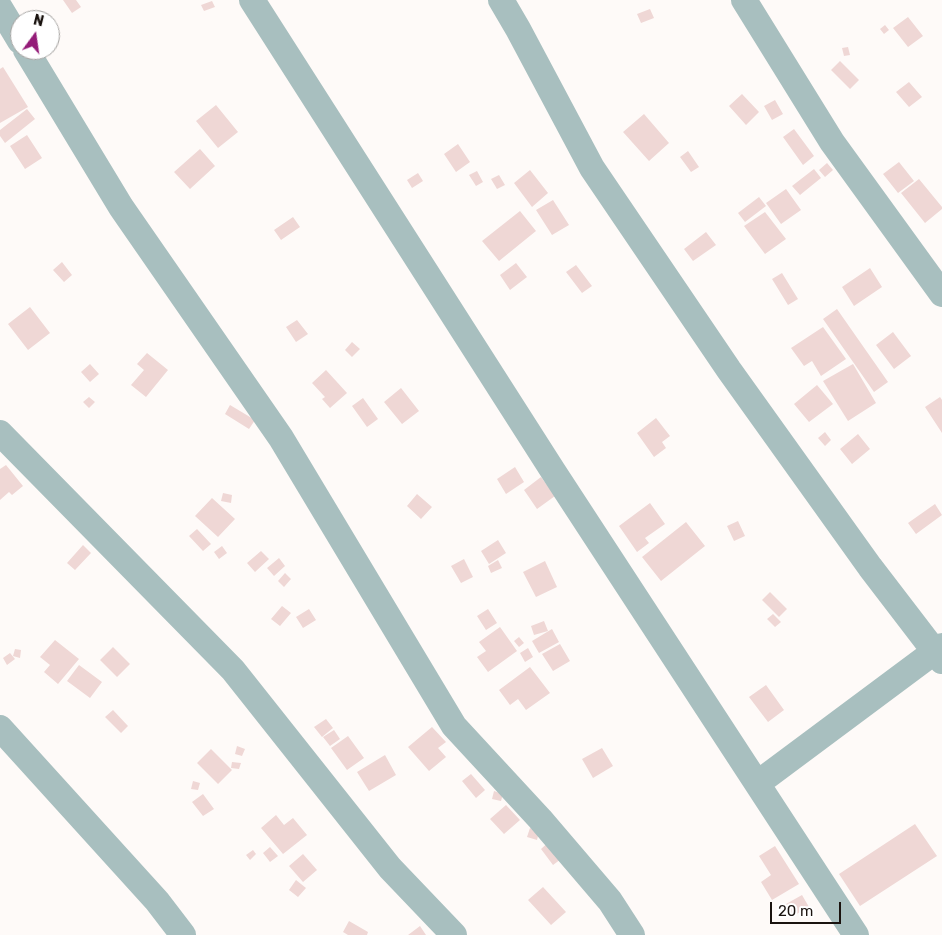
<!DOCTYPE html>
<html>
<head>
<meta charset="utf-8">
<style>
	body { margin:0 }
	#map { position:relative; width:942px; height:935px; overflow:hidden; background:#fefaf8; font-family:Rubik,sans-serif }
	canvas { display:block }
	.north { position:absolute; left:10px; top:10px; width:50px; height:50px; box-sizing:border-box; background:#fff; border:1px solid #a3a19f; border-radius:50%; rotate:14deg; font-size:14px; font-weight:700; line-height:20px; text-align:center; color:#1a130f }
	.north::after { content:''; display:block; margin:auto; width:18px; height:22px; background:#941c78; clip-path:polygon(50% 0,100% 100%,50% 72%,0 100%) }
	.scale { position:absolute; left:770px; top:902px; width:71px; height:22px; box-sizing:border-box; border:2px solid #1a130f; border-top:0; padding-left:6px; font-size:15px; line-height:18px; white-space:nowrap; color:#1a130f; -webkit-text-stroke:4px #fff; paint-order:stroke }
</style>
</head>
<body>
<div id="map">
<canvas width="942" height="935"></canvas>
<div class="north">N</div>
<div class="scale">20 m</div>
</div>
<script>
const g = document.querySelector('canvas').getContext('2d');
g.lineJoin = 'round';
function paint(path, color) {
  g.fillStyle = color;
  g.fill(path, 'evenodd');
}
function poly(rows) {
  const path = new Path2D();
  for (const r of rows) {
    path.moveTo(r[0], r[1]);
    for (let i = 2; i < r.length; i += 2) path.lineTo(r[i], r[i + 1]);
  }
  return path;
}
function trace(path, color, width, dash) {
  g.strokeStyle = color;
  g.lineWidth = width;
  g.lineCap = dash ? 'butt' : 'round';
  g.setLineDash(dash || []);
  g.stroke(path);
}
paint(poly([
	[63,0,76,0,81,7,72,13],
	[212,1,215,7,204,11,201,5],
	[650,9,654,18,641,23,637,14],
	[908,17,923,36,908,47,893,28],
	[885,25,889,30,884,34,880,29],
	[848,47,850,55,844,56,842,48],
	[840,61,859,80,850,89,831,70],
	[3,67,28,107,0,123,0,69],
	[909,82,922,97,909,107,896,92],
	[742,94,759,112,746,125,729,106],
	[775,100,783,114,772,120,764,106],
	[216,105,238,132,218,148,196,121],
	[27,109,35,119,5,143,0,136,0,130],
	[644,114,669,143,649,161,623,132],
	[794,129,814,156,803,165,783,137],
	[27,135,42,158,25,169,10,146],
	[458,144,470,162,456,172,444,154],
	[200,149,215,166,190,189,174,172],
	[688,151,699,167,691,172,680,157],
	[899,162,914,181,898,193,883,174],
	[827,163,833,170,825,177,819,170],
	[814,169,821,178,800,195,792,186],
	[530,170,548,193,532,207,514,183],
	[477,171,483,182,476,186,469,175],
	[418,173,423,181,412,188,407,180],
	[499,175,505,185,497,189,491,179],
	[919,179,942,207,942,209,925,223,901,193],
	[786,189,801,210,781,224,766,203],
	[759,197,766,206,745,222,738,213],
	[553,200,569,225,552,235,536,210],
	[520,211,536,231,499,261,482,241],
	[765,212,786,239,765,254,744,226],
	[293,217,300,227,281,240,274,230],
	[706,232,716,245,693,261,684,249],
	[62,262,72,275,64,282,53,270],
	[516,263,527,277,510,290,500,275],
	[576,265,592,286,582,293,566,272],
	[870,268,882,287,854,306,842,287],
	[782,273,798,299,788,305,772,279],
	[30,307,50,333,28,350,8,324],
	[837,309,888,382,874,392,823,319],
	[297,320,308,334,296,342,286,327],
	[823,327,846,359,821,376,812,361,804,366,791,348],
	[893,332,911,356,894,369,876,345],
	[352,342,360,349,352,357,345,350],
	[147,353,168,370,146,397,131,385,144,370,137,364],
	[90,364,99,374,90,382,81,372],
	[853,364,876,403,848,421,823,381],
	[326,370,347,393,330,408,322,399,325,397,312,383],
	[817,385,833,404,809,422,794,404],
	[401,388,419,411,402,424,384,402],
	[89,397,95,402,89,408,83,402],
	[940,397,942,400,942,433,925,407],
	[363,398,378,419,367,427,352,406],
	[230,405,255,420,249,429,225,414],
	[656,418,670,436,662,442,666,448,654,457,637,433],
	[825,432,831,440,825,446,818,438],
	[858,434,870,449,852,464,840,449],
	[6,465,23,486,12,495,9,492,0,500,0,469],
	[515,467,524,482,506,494,497,479],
	[541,477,555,496,537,509,524,490],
	[223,493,232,495,231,503,221,501],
	[417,494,432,507,421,519,407,506],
	[212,498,235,519,218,537,195,516],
	[650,503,665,524,645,538,649,543,637,552,619,526],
	[935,504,942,515,916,534,908,523],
	[738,521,745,536,734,541,727,526],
	[686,522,705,546,661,581,642,557],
	[197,529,211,544,203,551,189,536],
	[498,540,506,553,489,564,481,551],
	[83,545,91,553,75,570,67,563],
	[222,546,227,553,219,559,214,552],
	[261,551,269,559,255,572,247,563],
	[279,558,285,566,274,576,267,568],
	[464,559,473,577,461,583,451,566],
	[498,560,502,568,491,573,488,566],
	[545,561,557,587,536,597,523,572],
	[285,573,291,579,284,587,278,581],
	[770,592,787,609,779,617,762,600],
	[282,606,291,613,280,626,271,619],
	[309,609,316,620,303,628,296,617],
	[488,609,497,623,486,630,477,616],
	[773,614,781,622,775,627,767,619],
	[544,621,548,631,534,635,531,626],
	[500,627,517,651,488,672,477,657,486,651,479,642],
	[552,629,559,642,539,653,532,641],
	[519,637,524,643,519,647,514,641],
	[55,640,79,659,58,684,44,672,50,665,40,657],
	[560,644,570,661,553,671,542,654],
	[113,647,130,664,117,677,100,660],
	[528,648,533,657,525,662,520,653],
	[15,649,21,650,20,658,13,656],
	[10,653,15,659,7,665,3,658],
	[79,665,102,682,90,698,67,681],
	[530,667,550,693,526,710,518,699,510,705,499,690],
	[766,685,784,710,768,722,749,697],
	[113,710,128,726,121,733,105,717],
	[326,719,333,728,322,737,314,727],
	[432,727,446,742,438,748,446,757,429,771,408,747],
	[334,730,340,739,330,746,323,737],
	[348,736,364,758,347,770,331,748],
	[237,746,245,749,242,756,235,754],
	[602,748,613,766,593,778,582,759],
	[211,749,232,770,218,784,197,763],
	[385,755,396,775,369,791,357,772],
	[232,762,241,763,239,769,231,768],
	[471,774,485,790,476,798,462,781],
	[193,781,200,783,198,790,191,789],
	[494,791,503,794,501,801,492,799],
	[203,794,214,809,203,816,192,802],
	[506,805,520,820,504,834,490,819],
	[276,815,284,825,293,818,307,835,283,854,261,828],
	[915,824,937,856,860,906,839,874],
	[530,828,539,832,537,840,527,837],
	[551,840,565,856,553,865,541,849],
	[775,846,799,884,772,900,761,882,771,875,759,856],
	[270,847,278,856,270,862,263,853],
	[253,850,256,854,250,860,246,855],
	[303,854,317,870,303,882,289,866],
	[296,880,306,888,298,897,289,890],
	[543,887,566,912,551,925,528,900],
	[802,895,809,907,793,916,786,904],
	[349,921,368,932,367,935,348,935,343,932],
	[420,926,426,935,408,935]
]), '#efd7d5');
trace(poly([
	[252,0,553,471,856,935],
	[501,0,518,29,592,168,729,370,870,567,942,661],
	[744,0,832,142,942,294],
	[0,8,20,41],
	[26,50,121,207,281,438,454,726,540,819,610,901,632,935],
	[0,433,233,670,390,868,454,935],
	[0,728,157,901,183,935],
	[758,783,942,646]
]), '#a8bfbf', 26);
</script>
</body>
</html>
